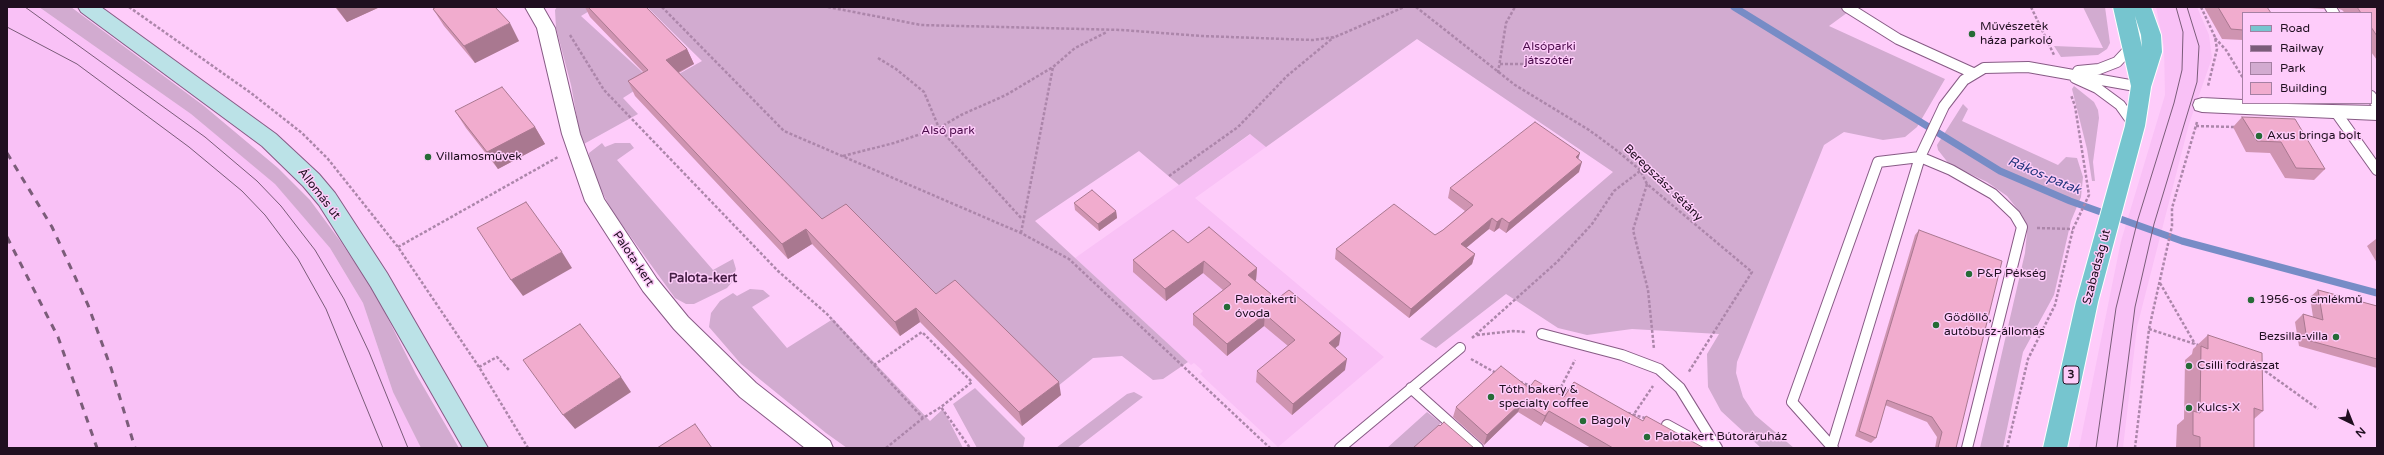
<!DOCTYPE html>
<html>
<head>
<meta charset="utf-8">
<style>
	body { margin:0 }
	#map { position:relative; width:2384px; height:455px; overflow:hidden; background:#feccfa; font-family:"Varela Round",sans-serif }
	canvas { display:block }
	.frame { position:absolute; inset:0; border:8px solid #200f20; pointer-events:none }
	.legend { position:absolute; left:2242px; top:12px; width:130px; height:92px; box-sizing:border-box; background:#feccfa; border:1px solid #a580a3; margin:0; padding:5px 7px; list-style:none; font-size:12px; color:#200f20 }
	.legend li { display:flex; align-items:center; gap:8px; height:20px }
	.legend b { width:20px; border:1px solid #a580a3 }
	.north { position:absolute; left:2332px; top:403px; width:40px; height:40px; -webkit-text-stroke:3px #feccfa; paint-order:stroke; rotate:137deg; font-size:11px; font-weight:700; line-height:16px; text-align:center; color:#200f20 }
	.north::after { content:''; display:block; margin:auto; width:14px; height:18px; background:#200f20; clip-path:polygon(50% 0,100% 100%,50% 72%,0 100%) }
</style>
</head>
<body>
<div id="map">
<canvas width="2384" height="455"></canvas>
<div class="frame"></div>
<ul class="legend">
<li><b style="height:5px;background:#76c5cf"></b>Road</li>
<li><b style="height:5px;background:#7b5c79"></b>Railway</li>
<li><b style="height:11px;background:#d2abd0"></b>Park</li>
<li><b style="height:11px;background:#f1acce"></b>Building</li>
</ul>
<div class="north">N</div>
</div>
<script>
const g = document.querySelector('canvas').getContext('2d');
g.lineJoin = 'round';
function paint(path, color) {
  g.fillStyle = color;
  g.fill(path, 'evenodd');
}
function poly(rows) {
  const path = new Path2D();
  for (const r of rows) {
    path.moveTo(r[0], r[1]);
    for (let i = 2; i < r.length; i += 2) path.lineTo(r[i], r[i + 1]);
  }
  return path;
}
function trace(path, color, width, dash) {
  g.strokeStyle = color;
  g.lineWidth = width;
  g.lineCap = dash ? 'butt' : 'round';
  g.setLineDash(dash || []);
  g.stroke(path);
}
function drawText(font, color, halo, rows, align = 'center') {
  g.font = font + ' "Varela Round",sans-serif';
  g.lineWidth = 3;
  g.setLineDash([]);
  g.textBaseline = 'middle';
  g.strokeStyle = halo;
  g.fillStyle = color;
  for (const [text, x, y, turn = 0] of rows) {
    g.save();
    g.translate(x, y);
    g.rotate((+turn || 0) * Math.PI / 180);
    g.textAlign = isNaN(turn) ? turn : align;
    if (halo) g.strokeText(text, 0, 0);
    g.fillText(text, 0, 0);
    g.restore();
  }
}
paint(poly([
	[7,7,39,7,191,114,275,183,330,248,363,303,393,392,421,448,7,448],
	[2156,7,2197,7,2209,35,2212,58,2189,124,2137,327,2123,448,2079,448,2121,241,2165,95,2164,47],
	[1251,134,1266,147,1195,198,1384,357,1278,447,1200,374,1203,371,1194,363,1191,365,1075,258]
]), '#f9c1f6');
paint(poly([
	[39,7,71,7,204,106,278,168,310,200,341,242,376,295,416,374,459,448,421,448,393,392,363,303,330,248,275,184,191,114],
	[557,7,596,7,581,16,651,80,623,98,638,114,582,145,571,85,556,28,555,10],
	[647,7,1855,7,1829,26,1945,79,1917,127,1905,137,1883,140,1844,132,1824,145,1737,362,1736,373,1743,397,1755,415,1794,448,1761,448,1721,411,1708,387,1707,354,1719,334,1632,329,1587,335,1558,328,1506,294,1436,348,1420,339,1613,172,1417,39,1266,147,1250,134,1179,185,1139,151,1035,221,1188,362,1163,379,1153,380,1122,356,1093,358,1058,386,957,284,938,298,828,227,677,75,702,61],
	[2083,7,2105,7,2110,43,2107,49,2098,55,2061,57,2054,46,2103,48],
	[2074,86,2094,102,2098,110,2099,118,2093,162,2095,181,2092,181,2087,149,2072,89],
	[1963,104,1968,109,1962,121,2058,165,2066,157,2077,158,2083,177,2081,197,2071,221,2054,295,2023,352,2003,448,1980,448,2025,253,2027,232,2022,215,2007,196,1987,182,1949,164,1938,150,1937,145],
	[602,143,605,147,615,143,630,143,634,148,617,160,713,270,733,259,736,269,732,282,727,288,694,304,686,304,675,298,612,211,590,169,589,153],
	[750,289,763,290,770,296,752,307,787,348,833,319,930,421,943,409,963,448,847,448,826,433,741,364,709,327,711,313,720,301,733,293,737,296],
	[975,388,1025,438,1023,448,977,448,953,404],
	[1134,392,1143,397,1077,448,1056,448,1127,394],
	[1427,412,1441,423,1414,448,1387,448]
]), '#d2abd0');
trace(poly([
	[1734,7,2000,171,2070,201,2182,241,2377,293]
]), '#778cc6', 7);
const service = poly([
	[1847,7,1898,39,1973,73],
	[2330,7,2334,13],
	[2078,71,2099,69,2117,62,2131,47],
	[2075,78,2097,88,2120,105,2135,126],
	[2371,96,2377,105],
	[2335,111,2377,170],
	[1542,334,1622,355,1659,369,1680,388,1717,448],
	[1411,388,1478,448],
	[1667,425,1709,448],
	[1832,446,1920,157,1944,106,1964,80,1984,68,2028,67,2141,87],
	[1340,448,1460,348],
	[1833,448,1792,402,1878,162,1920,157,1951,170,1993,194,2015,215,2022,227,1967,448]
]);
const minor = poly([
	[525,7,543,7,555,28,580,134,604,199,657,279,688,317,756,383,830,441,833,448,805,448,740,397,674,329,643,291,585,201,562,134,537,28,525,7],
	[2202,98,2243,100,2243,103,2377,106,2377,120,2202,112,2195,110,2193,105,2195,100,2202,98]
]);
const secondary = poly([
	[78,7,101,7,276,134,319,174,335,193,387,273,488,448,463,448,371,287,319,205,303,186,262,146,81,12,78,7]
]);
const primary = poly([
	[2113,7,2151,7,2161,35,2162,52,2151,87,2145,126,2098,302,2067,448,2043,448,2076,302,2125,126,2131,86,2113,7],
	[2135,16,2141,35,2142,47,2135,16]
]);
trace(service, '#875b85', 12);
trace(minor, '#875b85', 2);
trace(secondary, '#875b85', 2);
trace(primary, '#fff', 2);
trace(poly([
	[129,7,251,93,302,133,328,159,398,247,479,367,528,448],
	[662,7,784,131,1021,233,1069,259,1270,448],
	[828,7,921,25,1122,30,1202,36,1313,40,1335,37,1404,7],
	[1416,7,1515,85,1589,130,1615,149,1640,170,1647,184,1752,272,1688,373],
	[2031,7,2054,55],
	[2201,7,2215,37,2217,49,2208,86],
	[570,35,604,90,778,271,827,314,874,365,922,332,972,382,941,407,970,448],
	[2215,38,2226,50,2243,78],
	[878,58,896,69,924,92,939,128,1022,219],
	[1500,64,1557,64],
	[1498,73,1506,23,1515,7],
	[2196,126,2235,127],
	[843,156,894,143,939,128,961,115,1006,95,1053,67,1075,48,1107,32],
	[1169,176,1238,127,1287,76,1334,37],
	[1647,184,1633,230,1648,290,1654,349],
	[2037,228,2073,229],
	[1021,233,1053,67],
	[398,247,558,157],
	[2160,283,2195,344],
	[2149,329,2201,346],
	[1477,335,1513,331,1525,332],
	[1472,338,1557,262,1592,224,1614,191,1640,171],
	[1471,359,1496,373],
	[874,365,923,418],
	[479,367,497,357,509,370],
	[2261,368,2318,409],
	[1520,382,1534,387],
	[1545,387,1561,387,1571,392],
	[1561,387,1575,360],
	[1628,413,1648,419],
	[1632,417,1653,386],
	[886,448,923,418,941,407],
	[2007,448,2028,359,2055,305,2073,229,2089,195,2075,106,2071,95],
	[2135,448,2149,329,2172,226,2172,208,2197,122]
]), '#ac86aa', 2.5, [3, 2]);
trace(service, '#fff', 10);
paint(minor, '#fff');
paint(secondary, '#bbe2e7');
paint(primary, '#76c5cf');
trace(poly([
	[25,7,205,137,257,181,281,206,315,250,344,299,369,352,408,448],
	[7,27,77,64,189,147,242,191,265,215,298,259,326,309,383,448],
	[2096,448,2116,308,2138,219,2174,103,2182,70,2183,32,2176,7],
	[2117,448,2135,307,2154,224,2197,82,2199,46,2187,7]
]), '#7b5c79', 1);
trace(poly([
	[7,153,52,227,88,305,111,368,135,448],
	[7,237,58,337,97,448]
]), '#7b5c79', 3, [7, 7]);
paint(poly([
	[335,7,380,7,347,22],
	[585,7,646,7,687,49,694,64,679,73,822,219,936,294,1061,395,1022,426,920,322,900,336,812,244,788,259,635,96,628,81,643,72,590,17],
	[2204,7,2267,7,2243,13,2243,40,2222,39],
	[2293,7,2325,7,2324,9],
	[2337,7,2377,7,2377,60,2371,52,2371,13,2345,13,2342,10,2339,9],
	[433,9,519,41,475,63,444,26],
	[455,111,535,127,545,144,498,169,466,128],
	[2242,117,2325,169,2314,180,2285,178,2270,153,2246,152,2233,127],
	[1578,159,1579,172,1506,233,1499,228,1494,232,1489,229,1466,247,1475,254,1472,264,1409,318,1335,259,1336,249,1435,235,1443,230,1465,211,1448,198,1450,188],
	[1074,203,1116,211,1117,218,1099,231,1075,210],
	[1919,230,1956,448,1935,448,1937,437,1927,422,1885,405,1876,438,1871,443,1855,436,1915,235],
	[2376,239,2377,239,2377,263,2367,246],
	[1188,243,1257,268,1256,280,1255,281,1277,299,1339,345,1335,348,1345,370,1292,415,1256,382,1257,371,1288,346,1264,326,1227,356,1193,325,1193,314,1223,290,1203,273,1166,301,1133,272,1133,260],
	[2318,290,2377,306,2377,368,2299,346,2295,322,2303,314,2313,317,2310,297],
	[2208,335,2263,411,2254,419,2254,448,2176,448,2177,425,2184,419,2185,360,2192,354,2193,349],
	[1529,388,1564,397,1643,421,1704,448,1591,448,1544,421,1541,426,1518,412,1484,445,1453,417,1456,407]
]), '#cf94b1');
paint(poly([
	[336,7,380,7,347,22],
	[510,23,519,41,475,63,464,46],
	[687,49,694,64,673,75,666,60],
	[535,127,545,144,498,169,487,152],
	[1580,153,1577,163,1576,157],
	[1582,162,1579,172,1506,233,1509,223],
	[1116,211,1117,218,1099,231,1098,224],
	[1492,218,1489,229,1459,254,1461,244],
	[1502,218,1499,228,1494,232,1497,222],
	[806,229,812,244,788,259,782,244],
	[562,252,572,268,523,296,511,280],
	[1475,254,1472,264,1409,318,1411,309],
	[1204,261,1203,273,1166,301,1165,289],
	[1257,268,1256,280,1247,287,1248,275],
	[916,308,920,322,900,336,895,322],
	[1265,314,1264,326,1227,356,1227,344],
	[1341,333,1339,345,1327,355,1329,343],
	[1347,359,1345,370,1292,415,1293,404],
	[621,377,631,392,575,429,563,415],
	[1059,382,1061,395,1022,426,1019,412],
	[1522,402,1518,412,1484,445,1487,435],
	[1549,411,1544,421,1541,426,1545,416]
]), '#a97890');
const building = poly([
	[436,7,495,7,510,23,464,46,433,9,436,7],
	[588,7,646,7,687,49,666,60,822,219,846,204,936,294,955,280,1059,382,1019,412,916,308,895,322,806,229,782,244,628,81,648,70,588,7],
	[2218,7,2267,7,2271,13,2243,13,2243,30,2231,29,2218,7],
	[2357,7,2377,7,2377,36,2371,27,2371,13,2361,13,2357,7],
	[502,87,535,127,487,152,455,111,502,87],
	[2242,117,2295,119,2325,169,2296,168,2281,142,2257,141,2242,117],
	[1535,122,1580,153,1576,157,1582,162,1509,223,1502,218,1497,222,1492,218,1461,244,1475,254,1411,309,1336,249,1394,204,1435,235,1443,230,1473,205,1450,188,1535,122],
	[1092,190,1116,211,1098,224,1074,203,1092,190],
	[526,202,562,252,511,280,477,228,526,202],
	[1209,227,1257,268,1248,275,1277,299,1289,290,1341,333,1329,343,1347,359,1293,404,1257,371,1295,340,1265,314,1227,344,1193,314,1231,284,1204,261,1165,289,1133,260,1173,230,1188,243,1209,227],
	[1919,230,2002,261,1956,448,1938,448,1942,432,1932,417,1887,400,1876,438,1859,431,1919,230],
	[2318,290,2377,306,2377,359,2307,340,2303,314,2323,320,2318,290],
	[580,324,621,377,563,415,523,360,580,324],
	[2208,335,2262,353,2263,411,2254,408,2254,448,2200,448,2200,437,2193,435,2193,411,2200,413,2201,346,2208,349,2208,335],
	[1501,366,1529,388,1535,380,1564,397,1574,382,1643,421,1646,416,1704,448,1613,448,1549,411,1545,416,1522,402,1487,435,1456,407,1501,366],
	[1444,422,1474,448,1413,448,1439,425,1440,426,1444,422],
	[695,424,712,448,657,448,695,424]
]);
paint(building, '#f1acce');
trace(building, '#a97890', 1);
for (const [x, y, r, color] of [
	[1972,34,4,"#266b36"],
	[2259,136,4,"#266b36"],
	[428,157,4,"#266b36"],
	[1969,274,4,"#266b36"],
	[2251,300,4,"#266b36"],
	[1227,307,4,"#266b36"],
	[1936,325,4,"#266b36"],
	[2336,337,4,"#266b36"],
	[2189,366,4,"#266b36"],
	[1491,397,4,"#266b36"],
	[2189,408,4,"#266b36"],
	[1583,421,4,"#266b36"],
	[1647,437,4,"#266b36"]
]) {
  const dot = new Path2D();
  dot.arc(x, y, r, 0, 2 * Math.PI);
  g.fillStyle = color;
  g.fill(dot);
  trace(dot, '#feccfa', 1.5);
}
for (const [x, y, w] of [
	[2071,375,16]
]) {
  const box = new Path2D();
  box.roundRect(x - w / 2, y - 9, w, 18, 3);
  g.fillStyle = '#feccfa';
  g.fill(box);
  trace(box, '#200f20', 1);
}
drawText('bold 11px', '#200f20', null, [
	["3",2071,375]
]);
drawText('12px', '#200f20', '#feccfa', [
	["Művészetek",1980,27],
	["háza parkoló",1980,41],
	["Axus bringa bolt",2267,136],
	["Villamosművek",436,157],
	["P&P Pékség",1977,274],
	["Palotakerti",1235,300],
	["óvoda",1235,314],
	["1956-os emlékmű",2259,300],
	["Gödöllő,",1944,318],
	["autóbusz-állomás",1944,332],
	["Bezsilla-villa",2328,337,"right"],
	["Csilli fodrászat",2197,366],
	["Tóth bakery &",1499,390],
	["specialty coffee",1499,404],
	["Kulcs-X",2197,408],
	["Bagoly",1591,421],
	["Palotakert Bútoráruház",1655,437]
], 'left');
drawText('12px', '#4a0b4a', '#feccfa', [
	["Alsóparki",1549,47],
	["játszótér",1549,61],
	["Alsó park",948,131]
]);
drawText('12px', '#200f20', '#feccfa', [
	["Beregszász sétány",1663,183,44],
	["Állomás út",319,194,52],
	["Palota-kert",633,259,56],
	["Szabadság út",2097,267,-75]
]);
drawText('italic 13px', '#23367c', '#feccfa', [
	["Rákos-patak",2044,176,23]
]);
drawText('bold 13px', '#451e44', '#feccfa', [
	["Palota-kert",703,279]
]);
</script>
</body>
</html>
